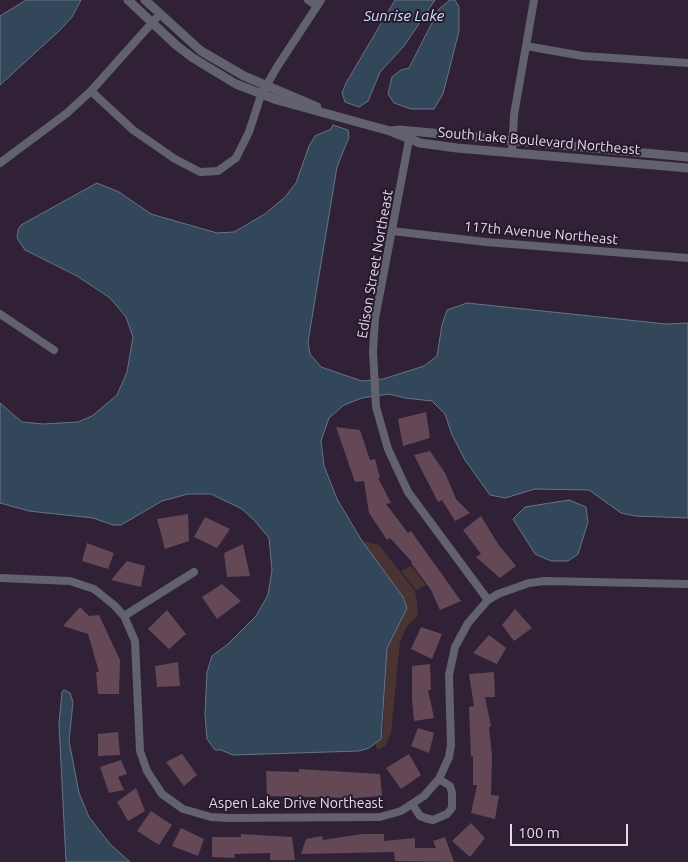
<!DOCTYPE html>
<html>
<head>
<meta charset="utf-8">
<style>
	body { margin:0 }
	#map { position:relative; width:688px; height:862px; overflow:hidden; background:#302137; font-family:Ubuntu,sans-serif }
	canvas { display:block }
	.scale { position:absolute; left:510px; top:824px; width:118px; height:22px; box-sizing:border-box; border:2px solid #e4dae9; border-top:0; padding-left:6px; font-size:15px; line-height:18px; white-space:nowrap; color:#e4dae9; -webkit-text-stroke:4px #26182d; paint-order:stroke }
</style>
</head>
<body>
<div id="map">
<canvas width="688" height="862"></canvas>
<div class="scale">100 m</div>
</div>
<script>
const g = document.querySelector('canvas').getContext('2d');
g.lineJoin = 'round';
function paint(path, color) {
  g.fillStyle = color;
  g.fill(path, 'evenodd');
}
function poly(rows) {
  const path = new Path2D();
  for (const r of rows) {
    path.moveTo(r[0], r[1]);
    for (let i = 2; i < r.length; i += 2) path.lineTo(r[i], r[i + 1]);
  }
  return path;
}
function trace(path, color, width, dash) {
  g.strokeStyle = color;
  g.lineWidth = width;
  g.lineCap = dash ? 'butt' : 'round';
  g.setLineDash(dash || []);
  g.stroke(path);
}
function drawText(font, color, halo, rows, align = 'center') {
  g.font = font + ' Ubuntu,sans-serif';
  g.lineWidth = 4;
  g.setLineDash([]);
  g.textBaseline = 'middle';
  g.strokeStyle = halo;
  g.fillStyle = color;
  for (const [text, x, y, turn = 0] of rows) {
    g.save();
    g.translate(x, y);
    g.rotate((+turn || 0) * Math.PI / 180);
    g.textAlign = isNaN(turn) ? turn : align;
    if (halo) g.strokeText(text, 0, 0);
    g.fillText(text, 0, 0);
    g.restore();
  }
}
paint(poly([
	[362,541,379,545,415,591,417,603,418,615,406,628,400,642,391,733,385,746,377,750,376,743,381,739,383,732,387,648,406,604],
	[411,566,426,585,416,590,401,571]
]), '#493433');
const water = poly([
	[26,0,81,0,72,17,59,31,0,85,0,16,26,0],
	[395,0,435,0,404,46,380,72,368,101,359,107,345,102,342,93,346,83,395,0],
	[450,0,455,0,459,7,459,31,443,94,434,109,411,109,394,103,388,94,392,77,401,70,409,68,439,9,450,0],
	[333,125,348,130,349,137,337,167,308,342,310,354,321,367,362,381,383,379,424,366,437,356,442,325,447,310,467,303,666,324,688,323,688,518,635,516,621,513,589,490,535,489,505,498,490,495,465,460,452,435,445,414,432,401,405,398,389,394,362,398,344,405,329,418,321,441,324,466,337,499,362,541,403,597,407,608,387,648,381,739,369,748,359,751,233,755,221,750,215,750,207,739,205,714,207,672,212,656,228,644,256,616,268,595,272,570,269,538,254,520,242,509,211,494,188,494,162,501,121,525,113,525,93,518,29,511,0,503,0,403,22,422,43,424,78,422,92,416,117,395,127,372,133,337,126,317,110,298,77,276,25,250,17,238,18,230,21,225,97,183,119,192,151,214,217,233,234,232,265,214,285,197,296,183,309,146,315,136,331,129,333,125],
	[569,500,586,507,588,522,578,554,568,561,551,561,535,554,513,519,525,507,569,500],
	[64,690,70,693,73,702,69,741,79,793,89,817,110,844,130,862,66,862,59,724,62,692,64,690]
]);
paint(water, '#33475b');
trace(water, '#687386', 1);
paint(poly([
	[426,412,430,438,403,446,398,419],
	[336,427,360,430,370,460,375,459,380,478,378,478,391,503,386,504,408,533,411,531,461,601,440,610,431,590,411,563,412,562,390,538,387,540,369,513,364,481,355,482],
	[430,451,445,473,456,499,470,513,455,521,442,500,438,502,414,455],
	[188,514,189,541,165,549,157,519],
	[481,516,498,544,516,566,500,578,476,557,481,554,463,530],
	[205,517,230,529,217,548,194,537],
	[87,543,114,553,108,569,82,561],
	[243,544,250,576,227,577,224,553],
	[127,561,145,566,141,587,111,580],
	[222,584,241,601,217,619,202,597],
	[80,607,89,616,99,615,120,660,119,694,98,694,96,672,99,672,88,634,63,626],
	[515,609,532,628,514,641,502,625],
	[167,610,186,634,169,649,148,629],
	[421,627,442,634,432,659,411,649],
	[489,635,506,648,497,664,473,653],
	[178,662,180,686,157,687,155,666],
	[430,664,431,690,428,690,434,718,414,721,412,699,412,666],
	[494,672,495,697,485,697,491,726,489,727,492,756,491,795,499,796,495,819,471,813,477,785,473,785,473,756,471,756,469,707,474,706,469,674],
	[418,728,434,733,429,753,411,746],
	[118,732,120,755,98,756,98,734],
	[182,754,197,775,184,786,166,762],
	[409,754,421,775,401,789,386,768],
	[121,760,127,774,118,777,124,790,109,793,100,767],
	[299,769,380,774,382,796,355,798,267,796,266,771,299,772],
	[136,788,145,811,128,821,117,802],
	[151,811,172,825,159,845,137,831],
	[471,823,485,838,470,857,452,841],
	[181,828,204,839,198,856,172,846],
	[241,834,292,837,295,860,270,860,270,853,234,854,235,858,212,857,212,837,241,837],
	[362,834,384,834,384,841,415,838,415,848,436,848,433,841,445,837,454,862,395,861,394,852,301,854,306,839,322,836,323,840]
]), '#644856');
trace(poly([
	[308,0,317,6],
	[526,46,583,56,688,63],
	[91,91,133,130,175,159,200,172,218,171,236,158,249,132,261,95,277,67,321,0],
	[409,140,375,319,373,351,376,407,388,449,408,492,488,600],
	[512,152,514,115,534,0],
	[0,163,67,113,91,91,159,15],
	[392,231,486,242,688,258],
	[0,314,54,350],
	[0,578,70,581,94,589,114,605,124,616,135,641,140,751,147,771,162,794,183,809,211,817,229,818,380,817,401,811,424,796,439,779,449,757,451,745,449,675,455,647,468,623,488,600,498,594,529,583,545,581,688,584],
	[124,616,194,572],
	[412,804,420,816,425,818,433,820,447,814,452,808,452,793,450,786,439,779]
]), '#61626e', 8);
trace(poly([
	[128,0,176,45,193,58,236,84,277,100,390,131,400,130,688,157],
	[145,0,201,51,244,76,317,107],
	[390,131,420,143,457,148,688,168]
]), '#61626e', 9);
drawText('14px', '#e4dae9', '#26182d', [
	["South Lake Boulevard Northeast",539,141,5],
	["117th Avenue Northeast",541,233,5],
	["Edison Street Northeast",375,264,-80],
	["Aspen Lake Drive Northeast",296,803]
]);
drawText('italic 15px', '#cbe4fd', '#26182d', [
	["Sunrise Lake",404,16]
]);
</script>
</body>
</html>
